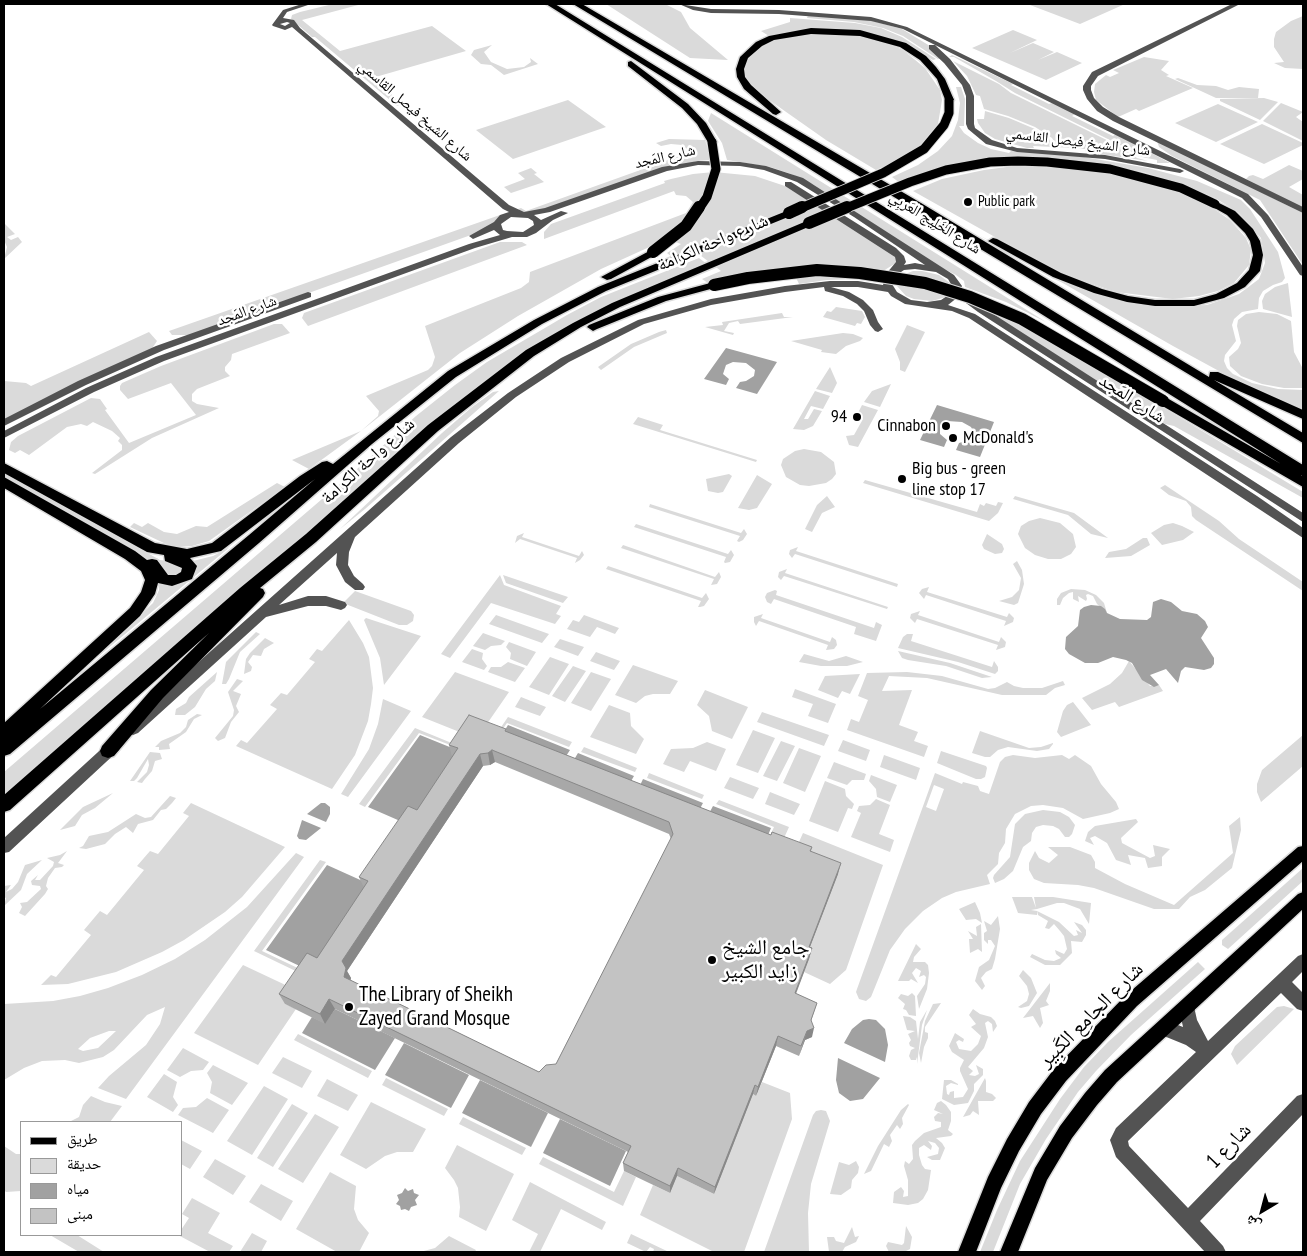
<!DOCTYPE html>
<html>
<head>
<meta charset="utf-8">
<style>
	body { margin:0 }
	#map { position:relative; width:1307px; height:1256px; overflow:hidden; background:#fff; font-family:"PT Sans Narrow","Noto Naskh Arabic",sans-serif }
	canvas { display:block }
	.frame { position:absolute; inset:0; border:5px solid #000; pointer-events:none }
	.legend { position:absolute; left:20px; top:1121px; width:162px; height:115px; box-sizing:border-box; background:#fff; border:1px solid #999; margin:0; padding:6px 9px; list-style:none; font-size:15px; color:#000 }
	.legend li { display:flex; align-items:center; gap:10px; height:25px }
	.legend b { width:25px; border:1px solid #999 }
	.north { position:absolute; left:1237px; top:1186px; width:50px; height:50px; -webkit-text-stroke:4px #fff; paint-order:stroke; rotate:217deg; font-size:14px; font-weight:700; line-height:20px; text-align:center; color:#000 }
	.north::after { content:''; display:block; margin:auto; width:18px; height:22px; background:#000; clip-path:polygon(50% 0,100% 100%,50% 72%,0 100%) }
</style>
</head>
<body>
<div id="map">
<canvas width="1307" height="1256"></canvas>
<div class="frame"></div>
<ul class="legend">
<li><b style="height:6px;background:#000"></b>طريق</li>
<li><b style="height:14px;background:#dadada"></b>حديقة</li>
<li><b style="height:14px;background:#a1a1a1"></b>مياه</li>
<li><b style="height:14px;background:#c3c3c3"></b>مبنى</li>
</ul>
<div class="north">ش</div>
</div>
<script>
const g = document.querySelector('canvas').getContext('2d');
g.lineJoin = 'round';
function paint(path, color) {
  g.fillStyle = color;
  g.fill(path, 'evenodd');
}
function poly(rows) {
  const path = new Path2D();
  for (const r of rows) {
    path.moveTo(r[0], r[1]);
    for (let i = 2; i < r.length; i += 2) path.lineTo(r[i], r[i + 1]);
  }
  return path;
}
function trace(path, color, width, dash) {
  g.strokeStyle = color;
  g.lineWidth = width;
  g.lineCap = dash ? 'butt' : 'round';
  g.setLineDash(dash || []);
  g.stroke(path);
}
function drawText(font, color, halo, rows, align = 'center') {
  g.font = font + ' "PT Sans Narrow","Noto Naskh Arabic",sans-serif';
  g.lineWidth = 5;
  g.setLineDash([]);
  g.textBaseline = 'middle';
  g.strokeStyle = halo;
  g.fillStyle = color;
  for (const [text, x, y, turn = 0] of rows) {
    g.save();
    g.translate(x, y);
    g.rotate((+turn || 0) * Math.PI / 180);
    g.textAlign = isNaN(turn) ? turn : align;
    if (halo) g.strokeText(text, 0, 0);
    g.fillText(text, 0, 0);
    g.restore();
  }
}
paint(poly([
	[333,4,362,4,302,20,340,51,432,26,466,51,372,78,403,104,397,106,315,37,312,37,291,19,292,15,300,12],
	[606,4,665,4,681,12,690,28,728,60,690,58],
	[1032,4,1125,4,1080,24,1030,5],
	[808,15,869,20,902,29,930,46,943,58,938,59,903,36,883,28,854,22,807,18],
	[1303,16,1303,69,1285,68,1274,63,1284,62,1274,47,1274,39,1276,32,1291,21],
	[790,18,855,23,881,28,902,37,936,59,933,60,907,44,871,32,819,27,769,36,761,31,790,22],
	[1013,30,1037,40,1010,53,1033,43,1054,52,1038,60,1057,52,1082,63,1046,80,972,48],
	[812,32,860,35,889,44,903,50,925,68,940,90,942,100,938,124,919,147,899,160,876,170,826,140,752,88,743,76,744,57,771,40],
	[492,45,484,52,491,62,507,69,524,67,531,62,530,58,538,64,504,75,491,65,481,64,471,55,474,50],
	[952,55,1013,84,1011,85,1049,104,1052,103,1075,114,1072,116,1113,136,1116,134,1170,163,1157,163,1157,160,1137,156,1128,149,1015,93,996,81,954,57,949,57],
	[1144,57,1169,61,1161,70,1169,75,1166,76,1193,88,1139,111,1136,109,1118,117,1096,100,1094,92,1095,84,1106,75,1110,77,1119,73,1113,70],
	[953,61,999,84,1011,93,1125,149,1137,158,1148,161,1086,152,1085,149,1057,147,1052,138,1035,127,1008,116,984,109,980,96,976,95,967,76],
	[1178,78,1197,85,1216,86,1228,90,1239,87,1259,89,1258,98,1216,98,1175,79],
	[956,87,961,87,965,99,964,126,959,126,964,133,978,143,991,149,1009,153,1011,151,1072,155,1148,168,1197,181,1241,200,1250,209,1278,252,1285,278,1282,282,1273,285,1263,291,1259,298,1258,309,1242,312,1234,319,1232,325,1236,341,1225,355,1224,361,1227,368,1233,374,1252,383,1278,389,1303,390,1303,411,1252,389,1173,346,977,234,1063,280,1098,294,1123,301,1161,307,1207,305,1239,294,1259,279,1265,263,1261,238,1239,213,1215,198,1185,185,1143,172,1077,161,1020,158,900,183,892,177,918,165,938,151,952,136,958,120,960,103],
	[1264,98,1278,102,1260,120,1220,101,1220,99],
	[568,100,606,127,513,159,476,130],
	[1281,103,1303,112,1296,117,1303,122,1303,141,1263,121],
	[1218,104,1258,122,1216,142,1175,123],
	[985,111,1009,118,1035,129,1048,137,1054,147,1033,146,1034,148,1027,148,995,139,985,133,978,123,977,119,984,119],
	[711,113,1046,322,1006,302,965,287,964,281,956,275,938,266,814,185,791,174,770,167,727,160,722,143,708,121],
	[1262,124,1303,143,1303,145,1264,164,1220,144],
	[669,139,705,140,712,160,697,161,543,210,523,213,518,209,521,208,526,211,685,154,687,149,682,145,671,144,661,146,656,143],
	[1157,141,1303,213,1303,265,1260,200,1172,156,1159,147],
	[1289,165,1303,171,1303,179,1289,187,1303,195,1303,208,1246,179,1249,176,1253,175,1263,179],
	[1014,166,1070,168,1104,172,1161,185,1204,202,1230,220,1246,238,1251,250,1249,265,1234,283,1218,291,1199,296,1173,299,1116,292,1069,276,1027,255,913,191,942,179,984,170],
	[531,168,537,173,534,174,544,182,511,193,504,187,525,179,518,173],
	[714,172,755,176,785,186,887,249,895,257,896,263,875,276,859,279,827,280,799,284,792,269,708,283,702,279,721,271,692,249,672,257,667,253,681,244,667,239,601,269,518,316,460,353,361,431,309,469,292,460,361,431,378,416,379,411,366,396,428,370,432,366,435,357,425,326,521,288,529,282,530,272,686,213,693,202,686,196,676,195,674,191,544,239,544,232,551,224,665,183,664,181,671,179,693,174],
	[500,215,503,218,499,225,191,335,172,335,169,331],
	[4,223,15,234,7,237,11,240,18,237,22,242,4,259,7,247,4,240,4,246],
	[500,242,522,242,527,245,308,326,302,318,304,313],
	[699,258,707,264,613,305,502,370,470,393,4,798,4,772,357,469,416,416,455,385,487,362,567,315,601,297],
	[913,271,922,271,939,275,950,283,950,293,946,297,932,301,914,299,906,296,897,286,897,281,900,276],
	[1288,283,1292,317,1263,309,1262,301,1265,294,1275,287],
	[836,307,862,311,865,317,861,324,857,323,855,326,823,317,827,311,831,312],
	[987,311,1008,315,1027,325,1303,492,1303,498,1174,426,1165,424],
	[1259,312,1277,314,1291,321,1294,352,1303,369,1303,388,1284,388,1262,384,1241,376,1230,366,1229,357,1238,349,1241,343,1237,326,1238,320,1246,314],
	[782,313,784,317,793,317,740,324,738,321,729,323,724,331,734,333,733,335,705,327,723,325,722,322],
	[274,324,282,324,290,333,232,354,231,360,225,367,225,371,230,376,197,389,192,394,192,401,197,404,219,408,152,438,95,474,92,473,122,450,122,445,118,441,120,438,112,431,93,422,87,426,81,424,67,427,29,455,20,450,15,453,9,450,11,442,18,436,91,398,100,399,107,409,105,410,129,443,196,415,171,383,128,399,120,390,120,386,122,383,161,366],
	[907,325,925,332,905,372,900,370,900,362,895,349],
	[666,330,667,333,634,347,601,370,598,367,631,344,659,332],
	[149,332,157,341,151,350,4,420,4,381,26,383,31,386],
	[843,333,853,334,863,338,860,341,846,346,836,354,821,352,822,350,791,341],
	[830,367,837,383,832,393,816,389],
	[891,384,880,407,864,402,872,391],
	[499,391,365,509,340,529,442,433,472,407,493,392],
	[815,391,830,396,823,409,811,406,804,419,808,419,814,409,822,411,813,426,804,430,793,429],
	[862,405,878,410,858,447,849,445,846,436,854,435,863,419,858,413],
	[638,417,663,425,660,430,757,460,756,462,633,424],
	[804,449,821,452,834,462,836,474,832,479,826,483,809,486,800,485,786,477,781,465,783,459,795,451],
	[4,473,160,560,176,562,193,561,213,556,230,547,95,659,153,603,159,590,159,574,154,565,4,481],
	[729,474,732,476,723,492,718,493,708,491,706,479],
	[757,475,772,484,757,508,749,510,738,508],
	[865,480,977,512,980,504,984,506,986,503,996,506,998,502,1003,503,998,513,989,521,863,483],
	[277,483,285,487,209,541,192,546,177,547,166,544,130,527,134,523,142,527,148,523,164,532,177,534,196,526,207,527],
	[1165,485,1219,521,1239,539,1303,582,1303,591,1196,520,1192,516,1191,507,1186,501,1169,495,1160,488],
	[827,496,835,507,822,513,812,532,805,529,817,505],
	[1015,496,1074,513,1108,538,1091,534,1068,515,1013,499],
	[650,504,741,533,744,529,747,534,743,540,739,542,737,541,740,536,649,507],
	[1040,518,1060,523,1073,534,1076,547,1071,554,1061,559,1048,559,1035,555,1025,548,1018,534,1021,526,1029,521],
	[1173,523,1182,526,1194,532,1183,540,1162,545,1151,533,1164,525],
	[636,524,728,554,731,550,734,555,730,562,725,563,724,562,726,557,634,527],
	[524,533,522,537,579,556,582,551,584,555,580,560,575,563,577,558,520,539,515,543,517,536],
	[987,534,1002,544,1004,549,1002,553,995,554,984,549,982,545],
	[1143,538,1147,538,1150,545,1131,556,1105,558,1109,552,1126,549],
	[623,545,715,577,719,572,721,577,717,584,711,585,714,579,621,548],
	[798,547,796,551,898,584,897,587,795,554,792,558,789,554,790,550],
	[1017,561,1022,570,1024,584,1018,603,1014,605,999,601,1012,597,1019,590,1021,578,1013,564],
	[608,566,702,598,706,593,709,599,704,606,700,607,698,607,701,601,606,569],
	[787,569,785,573,888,607,887,609,784,576,781,580,778,577,779,572],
	[500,575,504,585,561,606,556,614,561,616,555,624,491,603,450,658,441,654],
	[503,575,568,597,563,603,506,583],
	[929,587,927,592,1007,617,1009,613,1014,618,1013,622,1004,626,1006,621,926,595,924,599,919,593,922,589],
	[1071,589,1085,590,1096,595,1104,603,1107,613,1097,604,1093,596,1088,594,1086,595,1087,599,1086,601,1078,596,1079,602,1073,599,1073,592,1069,593,1063,598,1060,605,1057,605,1057,599,1061,593],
	[775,590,777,591,776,595,874,628,876,622,882,625,876,641,854,634,856,627,774,599,771,604,767,602,765,597,767,593],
	[355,591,411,611,414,615,413,621,407,625,399,625,343,603],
	[920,611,918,615,999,642,1001,637,1006,642,1005,647,996,650,998,645,917,619,915,623,910,618,911,614],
	[763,614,761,618,830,642,832,637,836,640,837,645,834,649,826,650,828,645,759,621,756,626,754,622,754,617],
	[496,615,549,634,542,643,489,624],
	[584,615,619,628,615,634,597,627,590,637,567,629,573,620,579,622],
	[366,618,421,636,384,685,380,658,364,620],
	[349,620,363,643,369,657,373,688,371,704,368,721,355,755,332,789,236,746,241,740,247,743,277,709,270,705,281,693,287,695,315,662,309,659,317,649,322,651],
	[256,632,260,634,240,652,229,679,226,684,222,684,226,662],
	[483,633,505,641,501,645,491,646,485,650,473,646],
	[907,634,913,634,911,641,992,667,994,661,998,667,998,671,995,674,958,662,898,648,903,637],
	[265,638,274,643,264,649,261,656,253,655,248,662,252,667,251,671,244,674,246,659,250,653],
	[560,639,584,647,578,656,554,647],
	[509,642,536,652,527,666,510,659,511,653,506,647],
	[472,649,483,653,482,659,487,666,484,670,462,662],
	[898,651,950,663,992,677,982,678,946,666,908,660,902,658],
	[596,652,620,661,614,670,590,661],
	[804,654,829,661,846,656,863,662,847,666,821,666,799,662],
	[550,657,569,664,549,695,529,687],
	[1129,661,1150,686,1159,685,1163,691,1119,707,1115,702,1092,710,1082,698,1110,684,1122,673],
	[508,662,525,668,515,682,488,672,491,667,501,667],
	[633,665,678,681,670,694,653,694,645,696,636,703,615,695],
	[573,666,586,671,565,702,552,696],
	[217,672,215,681,206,689,195,707,185,715,175,715,176,709,186,703,189,697],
	[455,672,509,692,482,731,467,735,422,717],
	[591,672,611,679,591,711,571,703],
	[907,672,942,676,988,689,995,688,1007,682,1014,686,1023,688,1042,688,1063,681,1065,685,1055,688,1046,695,1002,695,927,678,889,676,882,691,912,690,899,725,918,732,914,741,928,746,924,757,847,730,851,719,859,722,868,700,858,696,867,673],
	[860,674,850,694,842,691,838,698,818,690,825,676],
	[237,679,243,681,233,691,241,694,236,706,239,712,231,722,225,738,218,741,215,738,233,716,234,710,228,692],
	[795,689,836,704,828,723,808,716,813,704,792,697],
	[705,690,748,707,732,739,712,731,709,716,697,705],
	[521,697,546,707,540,716,515,707],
	[383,699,411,711,348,797,341,794,369,749,378,724],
	[1073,702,1091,725,1061,737,1057,732,1063,711,1067,705],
	[609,705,630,713,631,726,644,739,636,754,590,737],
	[762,712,829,735,824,746,757,722],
	[197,714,202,715,194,719,186,732,169,744,170,749,159,750,159,747,155,747,161,741,180,733,186,727,188,720],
	[508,717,572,742,569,747,507,723,497,737,495,736],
	[415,728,459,746,458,748,419,733,365,807,359,804],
	[753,730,775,738,758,773,736,765],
	[980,731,1029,748,1041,747,1053,743,1053,744,1049,749,1037,751,1008,747,998,750,990,757,985,757,972,753],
	[1303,735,1303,766,1261,802,1257,792,1257,784,1262,770],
	[843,740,870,750,866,761,838,751],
	[781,741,795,746,777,781,763,776],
	[707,742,726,749,716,771,690,761,684,772,663,764,671,749,693,748],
	[584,747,637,768,635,772,581,752],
	[799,748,821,756,805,792,783,783],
	[941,751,986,766,987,768,985,777,981,779,976,779,937,763],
	[150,752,160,753,162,759,155,761,152,771,145,779,142,783,137,782,147,772,149,765,148,759,137,778,134,781,130,781],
	[884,755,920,768,916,780,880,767],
	[1013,755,1035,758,1062,755,1069,759,1075,755,1091,766,1101,784,1116,802,1119,809,1110,813,1083,819,1063,808,1043,805,1031,806,1015,814,1006,829,1005,843,999,853,998,864,987,875,990,884,956,892,942,898,923,911,905,929,890,950,871,997,866,1001,859,999,856,992,857,989,935,773,962,784,963,782,978,786,980,791,989,794,1000,762,1005,757],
	[934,785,944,789,936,811,926,807],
	[834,762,866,774,864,780,852,780,847,785,827,778],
	[649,773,704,795,702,799,647,778],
	[871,775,897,785,890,802,877,797,876,789,869,781],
	[730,777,759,788,753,799,724,788],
	[825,781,845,789,846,796,854,804,852,809,848,808,838,832,809,821],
	[770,792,800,804,794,815,765,804],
	[113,793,95,808,82,815,75,826,60,830,83,807],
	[170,796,176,798,172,803,166,809,161,810,153,820,138,824,133,833,126,827,115,834,105,844,86,849,79,848,83,846,89,836,108,832,136,814,145,818,151,817],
	[876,799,890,805,879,834,894,840,890,852,851,837,861,813,857,811,859,806,870,805],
	[719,800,789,827,780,847,767,842,774,827,716,804],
	[191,803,285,847,242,897,225,912,184,940,162,952,116,972,68,984,41,985,51,975,56,977,91,935,84,930,100,911,107,915,144,870,137,866,150,851,158,854,189,816,183,813],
	[1043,810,1060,812,1069,817,1075,825,1072,834,1069,837,1065,837,1059,829,1053,826,1043,825,1036,827,1032,833,1031,841,1023,847,1013,871,1004,879,995,883,993,878,994,875,1010,857,1015,824,1025,814],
	[1240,817,1241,830,1232,868,1205,890,1190,897,1179,909,1154,909,1094,888,1078,885,1044,883,1034,879,1029,870,1029,863,1035,851,1039,858,1049,863,1058,855,1048,847,1070,847,1091,855,1095,862,1095,868,1125,884,1174,905,1233,853,1229,826],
	[1136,819,1138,822,1121,838,1122,843,1150,858,1155,856,1153,845,1170,849,1162,857,1162,866,1148,868,1145,858,1128,855,1131,865,1116,860,1107,843,1095,836,1090,838,1094,845,1085,841,1088,832,1095,826],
	[803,833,883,865,846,970,830,984,804,972,809,959,794,853],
	[67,851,58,863,64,865,62,867,55,868,48,878,46,886,48,889,45,894,25,916,19,913,22,907,20,903,27,902,41,889,40,886,32,885,31,881,38,875,35,880,40,880,53,866,54,862,47,858,60,855],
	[296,853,304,857,126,1099,98,1088,109,1076,146,1045,160,1024,165,1007,147,1015,114,1050,103,1057,79,1063,65,1060,42,1061,24,1068,4,1080,4,1004,53,1001,80,996,108,988,142,975,175,959,205,940,247,907],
	[109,1031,116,1031,98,1048,83,1051,78,1049,90,1038],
	[42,860,27,874,21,890,4,906,6,898,4,897,4,886,11,885,6,892,12,889,18,882,25,865],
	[320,860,326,862,262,951,306,972,304,975,254,951],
	[1303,868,1303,881,1228,949,1222,945,1222,940],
	[1012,897,1032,897,1036,908,1034,897,1053,897,1091,903,1089,924,1080,909,1064,903,1057,903,1037,909,1031,910,1037,911,1037,915,1018,913],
	[975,902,980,913,982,923,976,919,966,920,959,909],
	[1037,911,1059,922,1074,936,1078,935,1076,930,1082,933,1074,922,1082,925,1086,930,1086,935,1082,942,1071,941,1072,953,1060,965,1045,965,1030,957,1032,954,1045,960,1054,961,1061,958,1056,954,1055,950,1064,954,1067,949,1064,936,1060,931,1054,924,1049,929,1045,928,1048,921,1038,915],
	[998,916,1000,929,995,959,992,969,986,972,981,978,985,986,982,990,975,981,979,967,989,960,995,946,991,940,988,940,988,944,984,940,984,933,987,931,984,921,991,925],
	[981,924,982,952,978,949,970,953,969,939,973,939,968,931,977,936,976,927],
	[916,944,921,949,914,957,913,962,925,962,928,965,929,973,927,989,919,1009,917,996,925,984,926,977,924,975,919,977,921,971,916,968,912,973,918,983,911,979,909,981,898,981],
	[1198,962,1205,969,1131,1035,1096,1071,1078,1092,1046,1139,1020,1184,993,1252,980,1252,997,1210,1020,1161,1060,1099,1084,1067,1108,1042],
	[243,965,294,989,285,1004,296,1009,258,1065,194,1033],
	[1023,970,1031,978,1037,993,1029,1006,1021,1008,1018,1007,1027,1001,1029,994,1027,986,1019,976],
	[1050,983,1050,991,1046,1001,1049,1005,1040,1008,1043,1023,1040,1028,1033,1016,1023,1018],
	[912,993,915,996,916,1016,909,1015,906,1010,903,1009,905,1004,898,998,901,994,908,996],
	[941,1003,925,1027,925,1032,928,1033,928,1038,924,1047,921,1063,919,1053,925,1021,933,1004],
	[1284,1006,1294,1009,1237,1065,1231,1054,1235,1046,1277,1007],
	[973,1009,980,1014,991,1017,995,1021,997,1026,993,1032,992,1024,988,1021,985,1023,988,1037,984,1048,968,1067,973,1071,969,1075,975,1076,979,1074,976,1065,983,1069,983,1075,974,1084,974,1091,968,1103,954,1105,942,1099,944,1080,951,1080,958,1084,958,1085,951,1083,946,1086,947,1094,949,1095,950,1092,954,1091,954,1098,963,1097,968,1089,960,1071,960,1068,964,1060,952,1052,949,1046,955,1033,964,1039,963,1042,959,1040,956,1042,959,1049,971,1051,978,1044,981,1036,971,1027,976,1024,969,1015],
	[927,1010,922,1025,917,1064,917,1057,916,1060,911,1060,909,1056,911,1050,915,1048,910,1046,909,1043,911,1040,908,1034,915,1031,907,1030,903,1016,910,1017,916,1021,918,1039,920,1022],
	[298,1034,372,1071,368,1078,294,1040],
	[183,1048,209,1062,203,1070,191,1071,180,1077,167,1070],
	[283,1057,312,1071,302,1088,272,1073],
	[213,1065,248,1083,232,1105,210,1093,212,1082,207,1073],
	[164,1074,177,1082,173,1097,178,1105,173,1112,147,1097],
	[386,1078,448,1109,444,1116,382,1085],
	[985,1078,986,1081,986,1092,992,1094,996,1098,993,1101,978,1101,979,1115,973,1111,970,1115,963,1117],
	[327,1079,358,1095,348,1111,317,1096],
	[762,1082,790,1093,792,1119,744,1252,714,1252,640,1215,653,1185,670,1193,677,1176,714,1194,753,1094,756,1096],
	[264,1086,288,1099,252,1155,227,1141],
	[91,1096,105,1102,122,1106,110,1122,69,1122,79,1117,83,1105],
	[207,1098,229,1110,213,1133,178,1115,183,1108,196,1107],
	[941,1101,946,1105,951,1112,951,1121,948,1130,953,1134,951,1136,936,1138,942,1143,945,1148,940,1160,932,1160,927,1157,938,1154,939,1148,935,1143,928,1141,932,1146,931,1150,924,1145,919,1148,919,1155,922,1165,925,1169,931,1170,928,1190,923,1199,918,1203,908,1205,893,1203,894,1192,901,1187,904,1191,903,1197,908,1196,908,1180,904,1166,905,1161,909,1164,913,1159,912,1145,915,1141,924,1133,941,1127,941,1122,935,1121,934,1117,938,1113,943,1114,934,1110,937,1103],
	[371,1102,426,1129,413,1152,397,1152,385,1156,366,1169,340,1155],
	[292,1104,308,1113,273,1167,257,1158],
	[908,1104,909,1105,902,1118,903,1124,900,1129,897,1125,890,1135,892,1141,889,1147,884,1144,871,1171,864,1174,878,1146,901,1110],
	[821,1110,826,1111,830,1121,811,1184,808,1213,809,1252,764,1252,813,1115,816,1111],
	[315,1114,339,1127,303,1183,278,1169],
	[463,1117,526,1148,522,1155,459,1124],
	[181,1140,202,1151,190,1169,181,1164],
	[457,1145,514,1174,486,1231,459,1217,460,1207,458,1188,454,1180,445,1168],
	[4,1146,16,1154,21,1154,21,1191,6,1192,4,1190],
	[543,1157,614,1192,624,1171,636,1177,623,1206,539,1164],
	[215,1159,246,1176,233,1195,203,1177],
	[856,1161,859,1167,858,1173,852,1180,851,1188,841,1195,830,1194,839,1162,849,1165],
	[330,1172,356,1186,354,1209,358,1220,369,1233,359,1252,337,1252,296,1229],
	[530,1182,606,1222,602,1230,561,1209,540,1252,529,1252,538,1234,512,1220],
	[261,1184,293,1201,281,1221,249,1202],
	[192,1198,220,1213,208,1233,233,1246,229,1252,210,1252,178,1235,181,1235,181,1230,189,1218,182,1214],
	[906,1226,912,1237,910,1249,904,1252,889,1252,886,1246,888,1242,902,1245,904,1243],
	[852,1227,855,1237,859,1236,856,1242,845,1247,842,1252,829,1252,827,1237,834,1237,836,1241,844,1243],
	[252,1233,267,1241,261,1252,240,1252],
	[631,1234,669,1252,653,1252,654,1249,650,1247,646,1252,627,1243],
	[50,1235,77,1235,104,1252,79,1252],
	[449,1236,476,1250,475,1252,420,1252,435,1248]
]), '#dadada');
paint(poly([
	[726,348,777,362,757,394,736,388,740,382,746,381,754,376,755,370,746,363,733,362,726,365,723,374,729,379,726,385,704,379],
	[937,405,994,422,980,457,956,450,959,443,970,440,974,433,971,427,962,422,947,421,940,425,940,434,947,440,944,447,920,440],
	[1161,599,1171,602,1182,611,1197,614,1205,621,1208,627,1201,638,1214,658,1214,664,1211,668,1204,670,1185,667,1181,671,1178,683,1166,669,1150,675,1159,685,1154,687,1142,680,1132,663,1126,660,1113,657,1098,663,1085,663,1069,654,1065,649,1066,637,1078,626,1080,610,1084,607,1091,605,1101,606,1105,609,1107,613,1120,619,1147,620,1151,617,1153,602],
	[508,725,570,750,561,764,500,738],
	[420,735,457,750,461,760,407,824,368,807],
	[578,753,634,776,626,790,569,768],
	[643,779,703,803,695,818,636,794],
	[321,803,325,803,330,807,330,814,326,822,307,814],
	[713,806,771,828,764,845,705,821],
	[302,820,321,828,306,840,299,839,297,836],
	[327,865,367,883,373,893,308,970,266,950],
	[335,1009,395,1038,375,1070,302,1033,312,1017,325,1023],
	[869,1019,876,1020,885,1029,888,1045,885,1062,844,1043,852,1029,863,1020],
	[404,1043,469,1075,451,1108,385,1075],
	[838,1058,880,1078,863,1099,850,1101,839,1093,836,1080],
	[480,1080,548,1113,531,1147,462,1113],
	[560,1119,626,1151,610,1186,543,1153],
	[405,1188,408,1191,413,1189,414,1193,419,1195,415,1200,417,1205,411,1207,409,1211,405,1209,401,1210,400,1206,396,1204,399,1200,397,1195,402,1193]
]), '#a1a1a1');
const major = poly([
	[1303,846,1303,861,1137,1006,1066,1081,1041,1114,1019,1151,1001,1188,976,1252,958,1252,988,1177,1007,1139,1029,1102,1054,1069,1125,996,1298,847,1303,846],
	[1303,892,1303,909,1117,1082,1097,1105,1072,1138,1047,1180,1018,1252,1000,1252,1035,1168,1060,1126,1085,1093,1105,1070,1298,894,1303,892]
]);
const highway = poly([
	[546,4,555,4,1303,465,1303,475,1301,475,1303,476,1303,487,1159,404,1157,401,1159,398,1167,398,1281,464,546,4],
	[573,4,582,4,921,203,1209,377,1210,372,1218,372,1303,410,1303,419,1214,380,1303,433,1303,443,573,4],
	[811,28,860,30,906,43,926,56,936,67,945,79,954,100,952,102,946,102,937,79,930,71,920,60,900,47,860,36,811,34,774,40,762,46,748,58,744,69,745,77,751,85,781,112,776,115,773,114,744,89,737,77,736,69,740,57,756,42,769,36,811,28],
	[631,61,688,104,706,123,717,142,715,144,709,144,697,124,682,108,628,66,628,62,631,61],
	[1215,201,1235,211,1253,229,1260,241,1263,255,1260,271,1245,287,1224,298,1194,306,1155,306,1127,302,1094,293,1053,277,988,241,993,238,997,239,1061,273,1102,289,1128,296,1155,300,1194,300,1216,294,1237,283,1249,270,1253,255,1250,241,1245,233,1227,215,1211,206,1210,204,1211,202,1215,201],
	[789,210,794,213,793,215,606,291,542,324,456,377,372,444,259,543,10,754,4,756,4,723,130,608,141,592,145,580,141,571,125,559,4,488,4,477,135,551,147,560,152,559,157,560,168,575,176,575,181,572,182,568,165,561,164,555,147,552,4,473,4,463,155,543,187,549,212,543,300,476,322,462,327,461,333,464,448,371,534,320,598,287,789,210],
	[315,479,249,535,40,709,140,616,155,594,158,583,172,586,192,579,197,566,190,558,221,551,315,479],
	[809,220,813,221,814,223,813,225,620,307,581,327,534,356,438,431,316,542,260,588,263,589,265,593,263,597,163,698,114,756,108,758,102,756,100,751,102,746,151,690,209,633,10,810,4,812,4,795,240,588,306,534,428,425,526,350,573,323,612,303,809,220],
	[653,249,657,250,658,252,657,254,611,279,607,280,601,277,653,249],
	[714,282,718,283,720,285,718,287,666,301,597,329,593,331,587,327,589,325,658,297,714,282]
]);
trace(major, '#dbdbdb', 3);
trace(highway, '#dbdbdb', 3);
paint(poly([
	[302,4,311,4,287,12,283,18,294,20,300,28,509,205,524,212,545,208,662,167,698,161,740,162,766,166,803,178,954,275,962,286,960,291,984,308,1303,513,1303,522,978,312,958,297,948,305,975,314,1257,496,1303,528,1303,538,969,318,952,311,905,304,891,296,888,292,858,287,831,287,849,292,863,300,873,310,878,322,883,329,878,332,875,331,870,325,864,311,857,304,843,296,825,291,824,287,785,292,711,305,644,324,569,362,516,397,459,443,355,537,349,552,348,565,354,576,363,584,365,587,363,590,355,590,345,582,336,565,337,553,279,605,308,596,326,596,345,602,347,605,345,608,341,610,326,606,308,606,266,617,138,733,133,735,128,733,126,729,128,725,451,437,508,393,561,358,638,320,711,299,785,286,830,281,858,281,883,285,886,274,896,262,895,257,785,186,785,182,791,182,896,248,904,256,906,262,904,265,915,263,925,265,854,217,797,182,764,170,740,166,698,165,667,171,550,212,534,215,541,220,561,211,568,213,553,220,536,233,527,237,512,237,475,248,164,361,94,392,4,438,4,431,86,388,156,357,469,244,500,235,494,230,473,239,469,236,494,222,500,215,509,212,503,209,292,27,285,30,273,26,272,25,283,10,302,4],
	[287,22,290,23,285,26,280,24,287,22],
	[511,217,528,218,533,221,534,225,523,232,507,231,503,230,501,224,511,217],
	[915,269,936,272,948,279,952,286,950,294,941,300,927,302,911,300,897,292,892,284,895,276,904,270,915,269],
	[679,4,711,9,779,10,871,17,907,27,1248,194,1268,215,1303,267,1303,276,1300,275,1261,217,1242,198,903,29,871,21,779,14,711,13,693,10,679,4],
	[1232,4,1240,4,1098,76,1091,86,1091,90,1094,98,1103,107,1119,117,1303,207,1303,213,1113,121,1097,111,1087,99,1083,90,1083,86,1092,72,1232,4],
	[929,45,935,45,950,59,970,85,974,96,974,124,975,128,992,140,1017,148,1105,155,1180,169,1184,171,1180,173,1105,159,1017,152,986,144,968,129,966,124,966,96,962,85,944,63,929,49,929,45],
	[308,292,311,293,311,297,164,350,86,385,4,426,4,419,78,381,156,346,308,292],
	[114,740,119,742,121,746,119,750,9,852,4,853,4,838,109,742,114,740],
	[1303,954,1303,971,1292,982,1303,993,1303,1011,1297,1009,1281,993,1128,1141,1129,1146,1188,1208,1297,1096,1303,1094,1303,1114,1200,1221,1223,1246,1226,1252,1205,1252,1116,1157,1110,1140,1116,1128,1196,1052,1186,1045,1159,1034,1157,1028,1159,1022,1165,1020,1183,1027,1179,1008,1181,1002,1187,1000,1193,1002,1197,1020,1208,1041,1298,956,1303,954]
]), '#535353');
paint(major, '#000');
paint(highway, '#000');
const highwayBridgeFar1 = poly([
	[699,209,707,197,716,169,712,142],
	[799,209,883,173,924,149,944,125,949,113,949,100],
	[844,209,910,182,946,170,990,162,1018,161,1047,162,1110,169,1181,188,1215,204]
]);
const highwayBridge = poly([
	[789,213,802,207],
	[809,223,847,207],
	[653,252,686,226,699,207],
	[714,285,748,278,817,270,860,273,925,283,970,297,1022,319,1163,401]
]);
trace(highwayBridgeFar1, '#dbdbdb', 11, []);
trace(highwayBridge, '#dbdbdb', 14, []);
trace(highwayBridgeFar1, '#000', 9);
trace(highwayBridge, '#000', 12);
paint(poly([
	[506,729,507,732,771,835,812,847,811,851,838,874,810,947,812,948,809,959,796,994,817,1003,811,1021,812,1037,805,1040,799,1056,776,1046,756,1096,753,1094,714,1194,677,1176,670,1193,624,1171,623,1163,628,1152,335,1009,325,1024,285,1004,279,994,317,958,364,888,359,877,417,810,452,757,449,745],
	[495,762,669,834,671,839,556,1064,539,1072,350,980,351,978,347,971,483,766,490,765]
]), '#a8a8a8');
paint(poly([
	[492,750,495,762,490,765,488,753],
	[480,754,483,766,347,971,351,978,349,987,344,977,342,961],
	[841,863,838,874,806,957,809,947],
	[812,948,809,959,792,1003,795,993],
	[329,999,335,1009,325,1024,320,1014],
	[814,1028,812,1037,805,1040,799,1056,807,1031],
	[778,1036,776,1046,756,1096,758,1087],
	[755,1085,753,1094,714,1194,715,1187],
	[678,1168,677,1176,670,1193,670,1186]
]), '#888');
const building = poly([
	[469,715,506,729,505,731,771,835,772,832,812,847,810,851,841,863,809,947,812,948,795,993,817,1003,811,1020,814,1028,807,1031,801,1046,778,1036,758,1087,755,1085,715,1187,678,1168,670,1186,623,1163,631,1146,329,999,320,1014,279,994,307,953,317,958,368,881,359,877,408,806,417,810,458,748,449,745,469,715],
	[492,750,669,822,673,834,556,1064,546,1065,539,1072,344,977,346,968,342,961,480,754,488,753,492,750]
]);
paint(building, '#c3c3c3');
trace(building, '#888', 1);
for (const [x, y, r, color] of [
	[968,202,5,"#000"],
	[857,417,5,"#000"],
	[946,426,5,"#000"],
	[953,438,5,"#000"],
	[902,479,5,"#000"],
	[712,960,5,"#000"],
	[349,1007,5,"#000"]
]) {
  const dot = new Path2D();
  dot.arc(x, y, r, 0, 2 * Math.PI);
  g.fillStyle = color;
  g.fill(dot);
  trace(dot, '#fff', 2);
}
drawText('15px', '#000', '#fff', [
	["شارع الشيخ فيصل القاسمي",415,111,41],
	["شارع الشيخ فيصل القاسمي",1078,142,7],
	["شارع المَجد",665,157,-13],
	["شارع الخَلِيج العَربِي",935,223,32],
	["شارع المَجد",247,311,-20]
]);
drawText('15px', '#000', '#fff', [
	["Public park",978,202]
], 'left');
drawText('18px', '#000', '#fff', [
	["شارع واحة الكرامة",713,243,-23],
	["شارع المَجد",1132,399,33],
	["شارع واحة الكرامة",368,461,-42]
]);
drawText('18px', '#000', '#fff', [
	["94",847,417],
	["Cinnabon",936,426],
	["McDonald's",963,438,"left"],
	["Big bus - green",912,469,"left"],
	["line stop 17",912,490,"left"]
], 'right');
drawText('21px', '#000', '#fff', [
	["جامع الشيخ",722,948],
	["زايد الكبير",722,972],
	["The Library of Sheikh",359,995],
	["Zayed Grand Mosque",359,1019]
], 'left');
drawText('21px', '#000', '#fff', [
	["شارع الجامِع الكَبِير",1091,1015,-45],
	["شارع 1",1229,1146,-46]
]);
</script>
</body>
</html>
